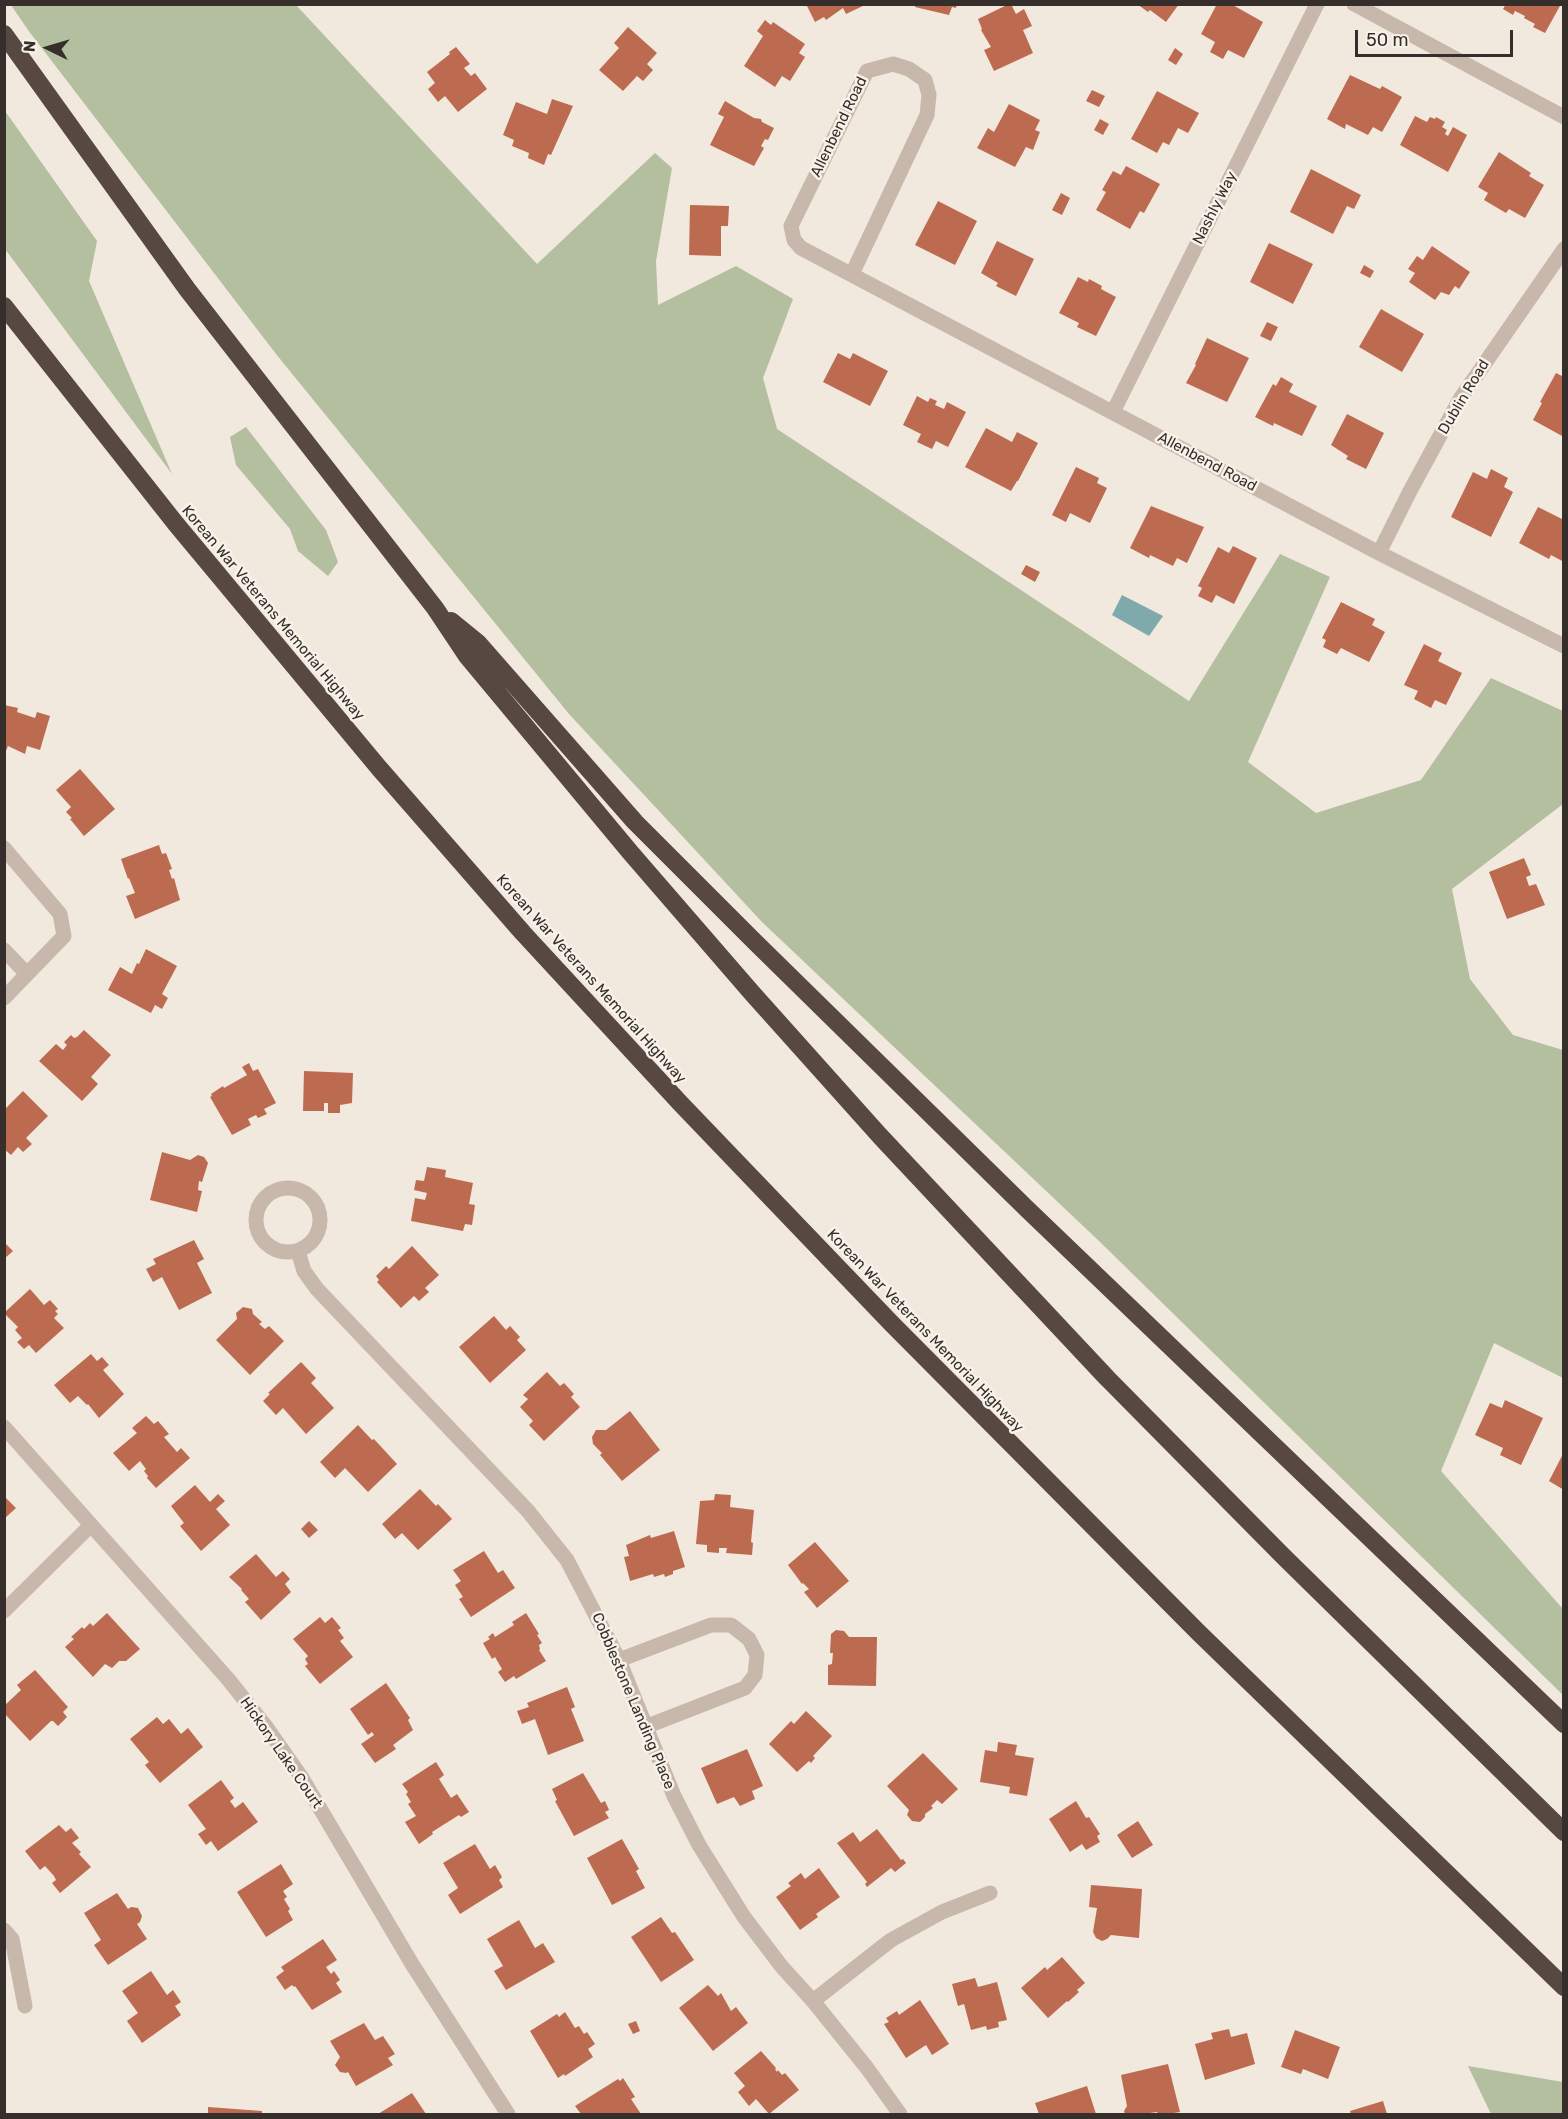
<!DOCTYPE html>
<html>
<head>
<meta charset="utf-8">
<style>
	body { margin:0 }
	#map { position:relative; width:1568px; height:2119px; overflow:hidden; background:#f1e8de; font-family:Rubik,sans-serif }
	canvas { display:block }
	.frame { position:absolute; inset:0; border:6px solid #362e2a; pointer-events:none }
	.north { position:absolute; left:18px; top:18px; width:60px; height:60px; -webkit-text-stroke:4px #f9f2ea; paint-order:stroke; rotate:275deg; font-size:16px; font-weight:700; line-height:24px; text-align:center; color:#362e2a }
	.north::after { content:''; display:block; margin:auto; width:21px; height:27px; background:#362e2a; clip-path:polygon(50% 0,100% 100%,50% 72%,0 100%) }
	.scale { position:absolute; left:1355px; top:30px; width:158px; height:27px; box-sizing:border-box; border:3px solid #362e2a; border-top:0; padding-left:8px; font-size:18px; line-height:21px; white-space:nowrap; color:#362e2a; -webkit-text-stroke:4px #f9f2ea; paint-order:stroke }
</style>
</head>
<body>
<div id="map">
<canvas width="1568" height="2119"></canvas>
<div class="frame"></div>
<div class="north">N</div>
<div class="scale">50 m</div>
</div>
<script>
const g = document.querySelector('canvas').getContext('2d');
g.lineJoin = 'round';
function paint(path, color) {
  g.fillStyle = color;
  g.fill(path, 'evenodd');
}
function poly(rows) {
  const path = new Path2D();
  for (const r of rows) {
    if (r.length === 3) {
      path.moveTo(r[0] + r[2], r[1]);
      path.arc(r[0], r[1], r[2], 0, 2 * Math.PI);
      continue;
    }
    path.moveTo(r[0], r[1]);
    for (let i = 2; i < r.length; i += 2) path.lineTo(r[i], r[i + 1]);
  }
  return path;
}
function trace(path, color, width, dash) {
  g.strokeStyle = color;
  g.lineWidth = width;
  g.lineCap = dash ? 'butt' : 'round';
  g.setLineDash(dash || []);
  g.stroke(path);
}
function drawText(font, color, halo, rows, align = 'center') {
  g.font = font + ' Rubik,sans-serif';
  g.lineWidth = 5;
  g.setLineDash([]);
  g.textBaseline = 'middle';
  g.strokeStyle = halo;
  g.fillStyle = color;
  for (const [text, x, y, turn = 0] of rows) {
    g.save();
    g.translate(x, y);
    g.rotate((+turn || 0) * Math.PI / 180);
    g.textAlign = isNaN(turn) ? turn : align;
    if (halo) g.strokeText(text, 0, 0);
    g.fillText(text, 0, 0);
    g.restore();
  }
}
paint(poly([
	[11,5,296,5,537,264,655,153,672,168,656,261,658,305,736,266,793,299,763,378,777,429,1189,701,1280,554,1330,577,1248,762,1316,813,1421,780,1491,678,1563,711,1563,804,1452,889,1470,979,1513,1035,1563,1050,1563,1378,1494,1343,1441,1471,1563,1609,1563,1695,1099,1241,762,922,569,714,276,354,28,30],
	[5,111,97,241,89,281,172,474,5,249],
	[246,427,326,530,338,562,328,576,298,551,290,529,236,465,230,437],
	[1468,2066,1563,2082,1563,2114,1491,2114]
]), '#b4bf9f');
paint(poly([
	[1122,595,1163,616,1149,636,1112,615]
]), '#7faaac');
paint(poly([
	[806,4,867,4,846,14,843,8,826,20,824,17,815,22],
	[916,4,957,4,956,8,952,7,949,15,915,7],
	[1009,4,1011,4,1016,14,1024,9,1032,26,1023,30,1033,53,994,71,984,50,991,47,981,30,982,29,978,19],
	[1137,4,1179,4,1166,22,1150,10,1148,12],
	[1217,4,1231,4,1263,22,1244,58,1228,50,1223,59,1210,52,1215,42,1201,34],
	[1506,4,1561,4,1545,33,1533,27,1535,24,1524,18,1525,16,1515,11,1513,15,1503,9],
	[765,20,771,25,773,22,805,44,799,53,805,57,790,81,782,76,775,87,744,66,763,36,757,31],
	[628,27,657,53,647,64,653,70,643,81,637,76,623,91,599,70,619,48,614,43],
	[456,47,470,64,464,68,471,76,475,73,487,89,458,112,445,96,438,102,428,89,435,83,427,72,450,54,449,52],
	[1175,48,1183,54,1176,65,1168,60],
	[1350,75,1380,89,1382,86,1402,97,1382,132,1373,127,1368,135,1346,124,1345,129,1327,119],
	[1092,90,1105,96,1099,107,1086,101],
	[1157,91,1199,113,1188,133,1178,128,1169,145,1163,142,1157,153,1131,139],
	[552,99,573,106,551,155,548,154,544,165,528,158,529,153,512,146,514,140,503,135,516,102,547,114],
	[725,101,754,118,761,119,762,122,774,128,768,140,765,139,761,146,764,148,754,166,710,145,724,117,718,114],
	[1009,104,1040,120,1035,130,1040,132,1033,150,1026,147,1015,167,977,148,988,128,994,132],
	[1415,116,1427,122,1430,117,1435,119,1436,117,1445,122,1442,127,1447,130,1445,134,1448,136,1453,127,1467,135,1448,172,1400,145],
	[1100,119,1109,124,1103,135,1094,130],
	[1499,152,1531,173,1529,176,1544,185,1525,218,1509,209,1506,213,1484,200,1488,193,1478,187],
	[1126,166,1160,184,1144,213,1140,211,1130,229,1096,210,1106,192,1102,190,1113,171,1121,175],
	[1311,169,1361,195,1354,209,1347,206,1333,234,1290,212],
	[1061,193,1070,198,1062,215,1052,210],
	[938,201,977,221,955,265,915,245],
	[690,205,729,206,728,226,721,226,721,256,689,255],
	[997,241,1034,259,1016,296,996,286,998,283,981,273],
	[1269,243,1313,264,1293,304,1250,282],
	[1432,246,1470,272,1459,289,1455,286,1449,295,1441,292,1435,300,1409,282,1415,273,1408,269,1417,256,1423,260],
	[1364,265,1374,271,1370,278,1360,273],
	[1078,277,1088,282,1089,279,1102,286,1101,289,1116,297,1096,336,1077,327,1079,323,1059,313],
	[1381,309,1424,334,1402,372,1359,347],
	[1267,322,1278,327,1271,341,1260,336],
	[1207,338,1249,358,1227,402,1186,383,1196,365,1195,364],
	[838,353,850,359,853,353,888,371,870,406,823,382],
	[1556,373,1564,377,1564,437,1533,420,1542,403,1540,402],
	[1281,377,1293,384,1289,392,1317,406,1302,436,1274,423,1273,426,1255,417,1273,384,1276,386],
	[917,396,928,402,930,398,937,401,935,405,944,409,947,402,966,412,948,447,936,441,932,449,917,442,921,434,903,425],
	[1347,414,1384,433,1366,469,1346,459,1348,456,1331,445],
	[986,428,1012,442,1017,432,1038,443,1018,481,1017,481,1011,491,965,467],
	[1076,467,1099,478,1097,483,1107,488,1090,523,1070,513,1066,522,1052,515],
	[1491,469,1508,478,1504,487,1513,492,1491,537,1451,517,1473,472,1487,479],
	[1151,506,1204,527,1187,563,1177,558,1173,566,1150,555,1149,558,1130,548],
	[1538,507,1564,520,1564,562,1551,555,1549,559,1519,543],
	[1233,546,1257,558,1234,604,1216,595,1212,603,1198,596,1202,588,1198,586,1218,547,1229,553],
	[1026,565,1040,572,1035,582,1021,574],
	[1341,602,1375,619,1372,625,1385,632,1369,662,1341,648,1337,654,1323,647,1326,640,1322,638],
	[1424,644,1442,653,1438,661,1462,673,1446,705,1435,700,1431,708,1414,699,1418,691,1404,685],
	[4,705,18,708,17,712,35,718,37,712,50,716,40,750,27,746,25,754,8,746,4,756],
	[80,769,115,809,84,836,70,819,72,818,66,812,71,807,56,790],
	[159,845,162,854,166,853,172,869,169,870,172,879,174,878,180,900,135,919,126,896,135,893,129,878,128,879,121,859],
	[1524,858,1531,875,1526,877,1529,886,1536,884,1545,905,1507,919,1489,872],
	[146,949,177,966,162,994,168,998,162,1009,155,1005,151,1013,108,990,120,967,132,974,137,963,139,964],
	[84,1030,111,1055,91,1077,98,1084,82,1101,39,1061,56,1044,63,1050,67,1045,64,1042,71,1035,74,1038,77,1037],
	[249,1063,253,1071,258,1069,276,1103,264,1109,267,1114,258,1118,256,1115,248,1119,251,1125,232,1135,210,1097,212,1096,211,1094,223,1086,224,1088,247,1075,242,1067],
	[304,1071,353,1073,352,1103,340,1105,340,1113,328,1113,328,1103,324,1103,324,1111,303,1111],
	[23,1091,48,1116,26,1138,32,1144,23,1152,18,1147,11,1155,4,1149,4,1110],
	[162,1152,190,1160,198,1155,204,1157,208,1163,202,1182,199,1181,198,1190,202,1191,197,1212,150,1200],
	[427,1167,446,1170,445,1177,473,1183,469,1204,475,1205,472,1225,465,1224,463,1231,411,1221,415,1198,425,1200,427,1193,414,1190,416,1180,424,1181],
	[194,1240,204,1259,197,1263,212,1293,179,1310,162,1277,153,1282,146,1269,156,1264,153,1259],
	[4,1242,13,1251,4,1259],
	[412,1246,439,1275,425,1288,429,1292,419,1301,414,1296,401,1308,377,1282,379,1280,376,1276,386,1266,389,1269],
	[30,1289,44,1305,50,1300,58,1309,55,1311,58,1314,54,1318,64,1328,36,1353,29,1345,24,1349,17,1342,22,1338,15,1330,18,1327,4,1313],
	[243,1307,252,1309,253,1314,262,1322,259,1324,265,1329,269,1326,284,1341,250,1375,216,1340,237,1319,236,1313],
	[494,1316,506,1330,510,1326,520,1337,517,1340,526,1350,490,1383,459,1347],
	[91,1354,97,1361,102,1357,109,1365,103,1370,124,1394,99,1418,88,1404,87,1405,78,1396,70,1403,54,1385],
	[301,1362,316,1378,311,1383,334,1408,306,1434,283,1408,276,1415,263,1401,270,1394,268,1393],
	[547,1372,560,1386,564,1383,574,1394,571,1397,580,1407,544,1441,529,1425,533,1421,520,1407,528,1399,523,1395],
	[1505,1400,1543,1418,1521,1465,1500,1455,1503,1448,1475,1435,1490,1403,1502,1408],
	[630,1411,660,1450,622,1481,600,1455,602,1453,593,1444,592,1437,596,1430,606,1430],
	[146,1416,154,1424,158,1421,169,1434,164,1437,177,1452,181,1448,190,1458,156,1488,147,1478,148,1476,144,1471,146,1469,140,1461,129,1471,113,1453,137,1433,132,1428],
	[358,1425,372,1440,374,1439,397,1464,368,1492,345,1468,335,1478,320,1462],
	[1564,1452,1564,1490,1549,1481],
	[195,1485,210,1502,218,1494,225,1501,216,1509,230,1525,201,1551,180,1526,184,1523,171,1506],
	[420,1489,436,1506,438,1504,452,1519,418,1550,402,1533,395,1539,382,1524],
	[715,1494,731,1495,730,1507,754,1510,751,1542,753,1543,752,1555,726,1553,727,1548,719,1548,719,1553,707,1552,707,1545,696,1544,700,1501,714,1500],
	[4,1496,16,1508,4,1519],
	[309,1521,318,1530,309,1538,301,1529],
	[674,1531,685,1567,673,1571,673,1574,665,1577,664,1574,654,1577,653,1574,630,1581,624,1557,629,1556,626,1545,650,1535,651,1538],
	[815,1542,849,1581,817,1608,804,1592,809,1589,803,1583,802,1584,788,1565],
	[484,1551,498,1573,503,1570,515,1588,471,1617,459,1599,463,1597,455,1585,461,1581,453,1570],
	[256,1554,276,1577,283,1571,290,1579,285,1584,291,1592,261,1620,245,1602,249,1599,241,1590,242,1589,229,1577],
	[107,1613,140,1649,126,1661,119,1661,112,1668,105,1664,93,1677,65,1647,74,1639,71,1637,82,1627,84,1629,90,1623,93,1626],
	[526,1613,539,1634,537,1635,542,1643,539,1645,540,1649,539,1650,546,1661,516,1679,514,1676,505,1682,498,1672,502,1669,495,1657,492,1659,483,1643,490,1639,488,1637,493,1633,495,1637,514,1625,512,1622],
	[320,1617,325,1623,332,1617,341,1628,338,1630,344,1638,340,1641,353,1657,320,1684,305,1666,308,1664,305,1659,308,1656,293,1639],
	[836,1630,844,1631,849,1637,877,1637,876,1686,828,1685,828,1665,832,1664,833,1653,830,1653,831,1634],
	[35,1670,68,1707,63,1712,67,1717,58,1726,53,1721,51,1721,30,1741,4,1713,4,1706,21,1690,17,1685],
	[386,1683,410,1718,408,1720,413,1730,393,1745,396,1749,375,1763,361,1744,374,1735,372,1732,368,1735,350,1709],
	[567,1687,575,1707,571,1709,584,1741,548,1755,535,1719,522,1724,517,1711,529,1707,527,1703],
	[806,1711,832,1736,813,1756,815,1758,811,1763,809,1761,797,1772,769,1744,791,1721,794,1724],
	[157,1717,163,1724,169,1719,181,1734,188,1728,203,1747,160,1783,145,1765,149,1762,130,1739],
	[998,1742,1017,1745,1015,1755,1034,1758,1027,1796,1009,1793,1010,1787,980,1782,985,1750,997,1752],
	[747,1749,763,1786,752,1791,755,1799,740,1806,734,1797,717,1804,701,1768],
	[923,1753,958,1789,942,1804,937,1800,931,1806,933,1808,925,1814,925,1817,920,1822,912,1821,907,1815,909,1810,887,1786],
	[436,1762,444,1775,439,1779,451,1798,457,1794,469,1812,461,1817,459,1815,432,1832,433,1834,419,1844,405,1822,416,1816,408,1804,411,1802,406,1794,408,1792,402,1784],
	[583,1773,601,1803,605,1801,609,1810,605,1812,609,1818,574,1836,555,1801,557,1800,552,1789],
	[221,1780,234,1798,230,1801,235,1808,243,1802,258,1822,218,1851,211,1841,206,1845,198,1834,206,1829,188,1805],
	[1076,1801,1086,1818,1089,1817,1100,1834,1097,1836,1100,1842,1086,1850,1082,1844,1070,1852,1049,1819],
	[1138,1821,1153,1845,1132,1858,1117,1835],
	[59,1825,66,1832,71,1828,79,1838,72,1843,81,1852,79,1854,91,1867,60,1893,52,1883,56,1880,54,1876,45,1866,40,1870,25,1851],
	[877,1829,901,1860,903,1859,906,1863,895,1872,891,1868,867,1887,865,1884,867,1882,837,1843,853,1832,860,1842],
	[622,1839,639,1869,636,1871,645,1888,612,1905,587,1858],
	[475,1844,490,1869,495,1865,502,1877,499,1880,503,1887,460,1914,448,1895,458,1888,443,1863],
	[281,1864,293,1884,283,1891,287,1897,284,1899,290,1909,288,1911,293,1920,266,1937,237,1892],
	[819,1868,840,1897,816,1914,818,1917,800,1930,776,1897,791,1886,788,1883,801,1873,805,1879],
	[1091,1885,1142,1889,1139,1938,1111,1935,1107,1939,1102,1941,1096,1938,1093,1932,1097,1908,1089,1907],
	[117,1893,128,1909,131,1907,138,1908,142,1916,140,1922,137,1924,147,1939,108,1965,94,1945,101,1940,84,1913],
	[661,1917,672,1933,675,1932,694,1960,661,1982,631,1937],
	[519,1920,535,1948,543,1943,555,1962,506,1990,494,1971,503,1966,487,1939],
	[323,1939,337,1960,326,1967,331,1974,334,1971,340,1980,336,1983,342,1992,312,2010,295,1986,294,1987,292,1985,285,1990,276,1977,284,1971,281,1967],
	[1062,1957,1085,1983,1077,1990,1079,1992,1068,2002,1067,2001,1048,2018,1021,1988,1045,1967,1047,1970],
	[151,1971,167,1995,173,1990,181,2002,175,2006,181,2015,142,2043,127,2021,138,2013,122,1991],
	[975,1978,978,1987,997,1982,1007,2020,998,2022,999,2027,987,2030,986,2026,971,2030,964,2004,958,2006,952,1984],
	[708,1985,718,1996,721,1993,731,2011,736,2007,748,2023,713,2051,679,2008],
	[920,2000,949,2044,932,2055,926,2045,906,2058,884,2024,889,2022,886,2018,897,2011,899,2015],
	[565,2012,575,2028,579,2026,584,2034,587,2032,595,2044,588,2049,593,2057,565,2076,564,2074,558,2078,530,2031,557,2014,559,2017],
	[636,2021,640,2031,633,2034,628,2024],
	[364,2023,375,2040,383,2036,395,2054,388,2058,393,2065,356,2086,348,2072,346,2073,340,2072,335,2065,340,2057,330,2041],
	[1229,2029,1231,2037,1247,2033,1255,2064,1205,2080,1195,2044,1213,2039,1211,2033],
	[1295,2030,1340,2047,1328,2079,1303,2069,1301,2074,1281,2067],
	[761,2051,776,2068,775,2069,777,2072,778,2070,782,2075,785,2073,799,2090,769,2114,756,2099,749,2106,738,2092,745,2086,734,2073],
	[1168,2064,1180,2112,1168,2114,1158,2114,1157,2112,1150,2113,1151,2114,1125,2114,1124,2111,1127,2106,1121,2075],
	[623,2078,635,2097,631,2099,641,2114,581,2114,575,2106,618,2079,620,2081],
	[1087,2086,1096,2114,1039,2114,1035,2103],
	[412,2093,426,2114,378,2114],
	[1383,2101,1387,2114,1351,2114,1350,2111],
	[208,2107,262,2111,262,2114,208,2114]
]), '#bd6b50');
trace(poly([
	[1354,4,1564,117],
	[852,274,927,115,929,95,925,80,909,69,893,64,867,71,791,226,794,240,801,248,1379,553,1564,646],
	[1113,412,1317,4],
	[1379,553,1410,491,1460,399,1564,249],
	[4,848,60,914,64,936,4,998],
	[4,950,27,974],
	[288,1220,32],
	[298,1251,304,1271,317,1289,528,1511,567,1560,619,1660,674,1796,699,1845,744,1917,782,1967,813,2001,867,2068,900,2114],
	[4,1427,228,1679,267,1728,302,1778,412,1964,508,2114],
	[4,1611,91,1525],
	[619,1660,711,1625,731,1625,749,1639,757,1655,755,1675,745,1688,645,1727],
	[4,1930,12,1939,25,2006],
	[813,2001,891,1940,942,1912,990,1893]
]), '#c8b8ab', 15);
trace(poly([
	[4,34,187,289,435,608,467,656,630,852,752,993,880,1136,1107,1378,1283,1556,1564,1832],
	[4,306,176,524,379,768,523,933,681,1104,892,1324,1199,1633,1564,1987],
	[451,621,478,643,635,822,754,941,1027,1209,1564,1724]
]), '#574841', 18);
drawText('15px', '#362e2a', '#f9f2ea', [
	["Allenbend Road",839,127,-64],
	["Nashly Way",1215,208,-63],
	["Dublin Road",1464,397,-59],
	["Allenbend Road",1207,462,28],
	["Korean War Veterans Memorial Highway",273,613,50],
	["Korean War Veterans Memorial Highway",591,979,48],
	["Korean War Veterans Memorial Highway",925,1331,46],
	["Cobblestone Landing Place",633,1701,67],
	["Hickory Lake Court",281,1753,55]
]);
</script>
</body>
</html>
